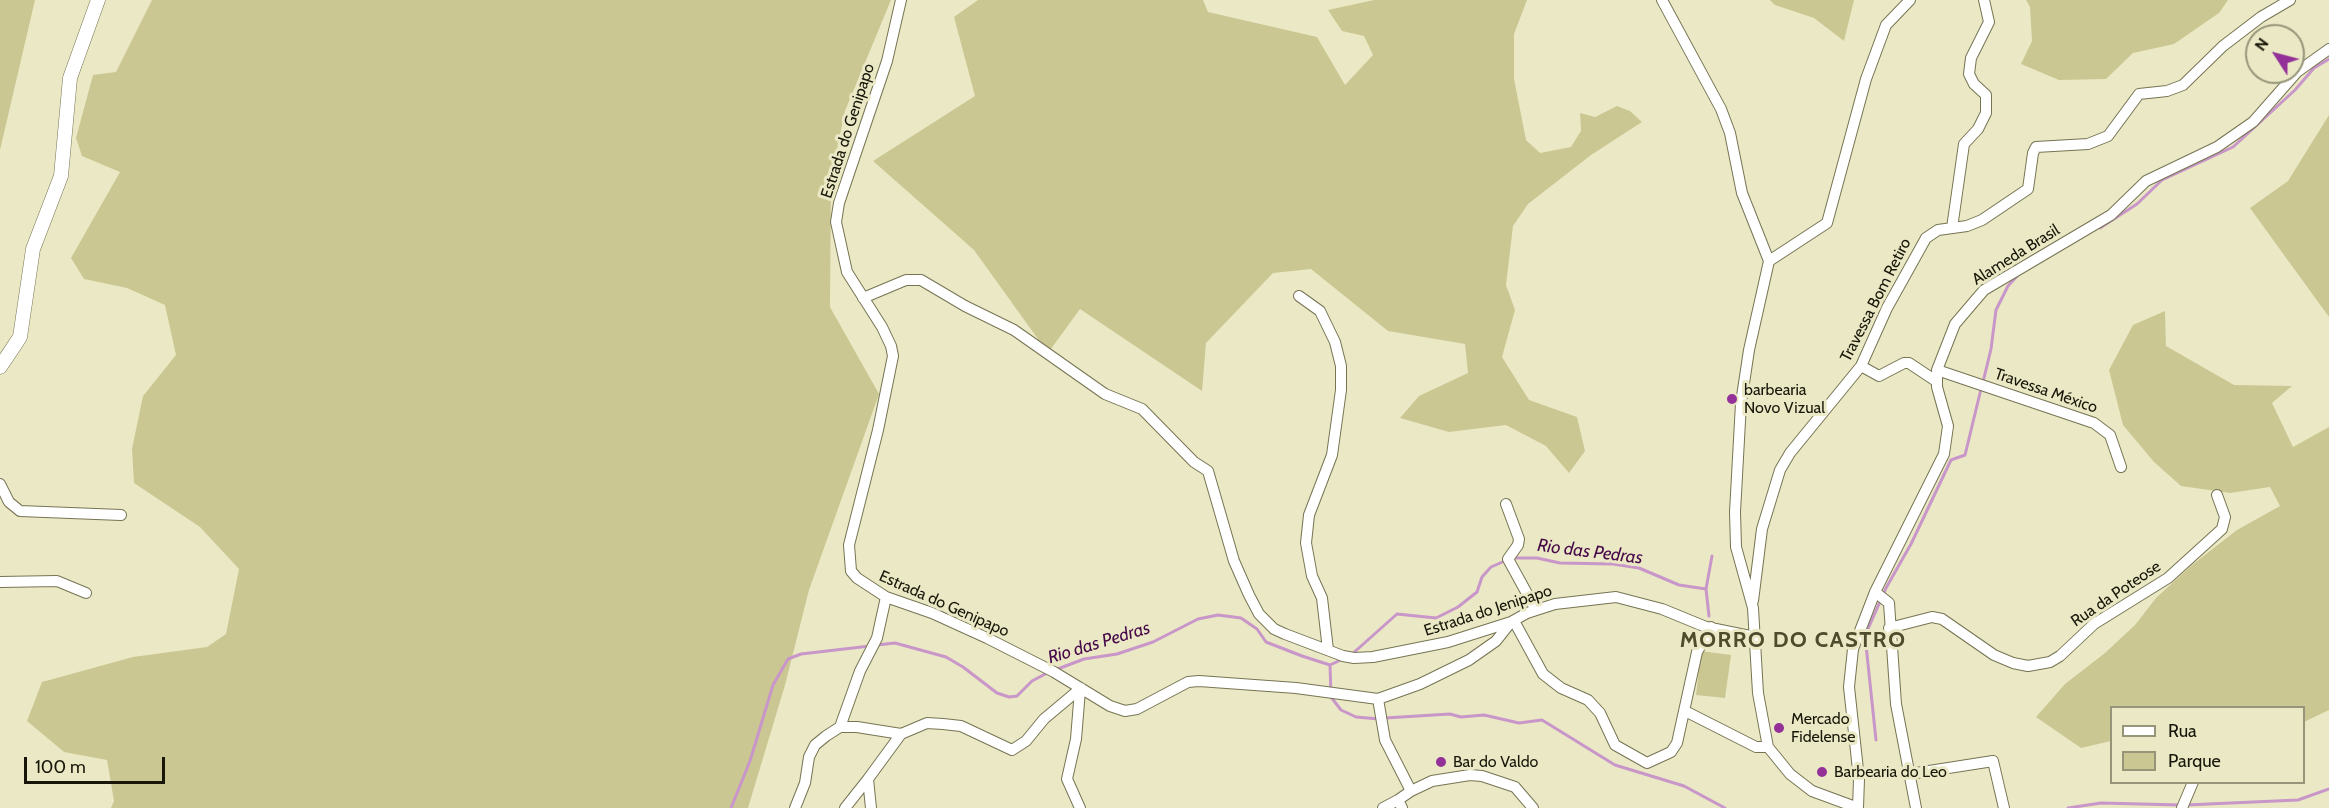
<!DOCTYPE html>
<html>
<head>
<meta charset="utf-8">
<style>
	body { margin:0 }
	#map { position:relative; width:2329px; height:808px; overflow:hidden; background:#ebe9c5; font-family:Cabin,sans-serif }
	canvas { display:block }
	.legend { position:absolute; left:2110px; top:706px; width:195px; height:78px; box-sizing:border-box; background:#ebe9c5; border:2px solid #96957a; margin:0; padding:8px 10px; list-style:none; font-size:18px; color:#171609 }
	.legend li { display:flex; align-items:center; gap:12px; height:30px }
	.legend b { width:30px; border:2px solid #96957a }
	.north { position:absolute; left:2245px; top:24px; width:60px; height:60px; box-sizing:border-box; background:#ebe9c5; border:2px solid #96957a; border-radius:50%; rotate:306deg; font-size:16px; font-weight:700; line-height:24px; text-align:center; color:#171609 }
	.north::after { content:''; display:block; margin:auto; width:21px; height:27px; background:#933198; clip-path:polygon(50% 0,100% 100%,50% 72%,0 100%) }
	.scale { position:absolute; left:24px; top:757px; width:141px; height:27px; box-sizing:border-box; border:3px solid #171609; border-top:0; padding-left:8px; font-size:18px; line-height:21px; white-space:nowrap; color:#171609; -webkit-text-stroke:4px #ebe9c5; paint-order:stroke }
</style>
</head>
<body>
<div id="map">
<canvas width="2329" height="808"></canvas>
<ul class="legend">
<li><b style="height:8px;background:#fff"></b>Rua</li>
<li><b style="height:16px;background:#cbc793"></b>Parque</li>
</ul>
<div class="north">N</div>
<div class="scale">100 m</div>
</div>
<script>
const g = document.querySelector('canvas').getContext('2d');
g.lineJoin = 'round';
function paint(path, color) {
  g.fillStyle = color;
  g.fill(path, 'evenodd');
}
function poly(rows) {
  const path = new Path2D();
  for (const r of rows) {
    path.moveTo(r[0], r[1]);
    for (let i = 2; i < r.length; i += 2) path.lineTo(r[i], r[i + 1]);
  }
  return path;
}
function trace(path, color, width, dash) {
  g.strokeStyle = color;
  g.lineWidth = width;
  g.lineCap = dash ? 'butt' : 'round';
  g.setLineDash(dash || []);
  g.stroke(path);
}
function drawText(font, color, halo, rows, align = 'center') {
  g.font = font + ' Cabin,sans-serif';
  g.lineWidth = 6;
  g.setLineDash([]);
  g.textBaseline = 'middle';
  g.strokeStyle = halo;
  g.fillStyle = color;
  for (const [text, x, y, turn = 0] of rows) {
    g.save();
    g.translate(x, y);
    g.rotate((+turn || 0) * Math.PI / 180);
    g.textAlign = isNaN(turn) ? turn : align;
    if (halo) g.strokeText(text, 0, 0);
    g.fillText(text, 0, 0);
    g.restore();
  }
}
paint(poly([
	[0,0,35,0,0,150],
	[152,0,891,0,845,111,831,177,830,307,879,394,809,590,785,685,748,808,111,808,114,801,107,760,64,752,27,721,42,682,133,657,207,647,226,634,239,569,200,527,134,483,132,449,143,396,176,355,165,305,127,288,84,279,71,258,120,172,82,156,76,138,93,75,116,72],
	[978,0,1203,0,1208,12,1317,37,1345,85,1373,55,1364,36,1342,31,1328,10,1374,0,1527,0,1514,34,1514,79,1526,140,1540,153,1571,147,1581,131,1580,113,1595,117,1617,106,1630,111,1642,122,1591,155,1528,204,1513,226,1506,285,1515,310,1502,357,1529,400,1577,417,1585,451,1569,473,1546,446,1506,425,1449,432,1400,418,1419,396,1468,373,1465,344,1388,331,1311,269,1273,273,1206,343,1202,391,1080,309,1048,353,974,250,873,161,975,96,954,17],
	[1770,0,1854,0,1844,41,1814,18,1775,5],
	[2026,0,2228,0,2219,13,2174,44,2133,53,2106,79,2059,80,2021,64,2032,41,2030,7],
	[2329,115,2329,317,2250,208,2288,181],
	[2165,311,2166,346,2234,385,2292,386,2272,403,2293,447,2329,427,2329,710,2304,722,2304,708,2112,708,2111,741,2081,748,2036,717,2065,684,2105,653,2135,625,2156,598,2192,565,2237,530,2280,506,2270,487,2230,493,2181,486,2154,462,2123,425,2109,370,2133,325],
	[1701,651,1731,655,1725,698,1696,695]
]), '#cbc793');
trace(poly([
	[2100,228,2137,204,2162,180,2233,147,2295,90,2314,68,2329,59],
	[1983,382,1991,349,1996,310,2008,286,2019,274],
	[1514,558,1537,558,1560,563,1613,564,1639,568,1679,585,1706,589],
	[1709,616,1706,589,1712,556],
	[877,645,895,643,946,657,963,667,997,693,1009,697,1017,696,1032,681,1049,672],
	[1351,655,1397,614,1436,618,1458,607,1477,592,1482,577,1491,567,1507,560],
	[1330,665,1331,697,1341,710,1356,717,1379,719],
	[1055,670,1084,659,1117,654,1153,642,1198,619,1218,615,1241,618,1257,629,1266,642,1302,656,1330,665,1343,659],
	[1385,718,1450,714,1461,717,1484,715,1519,723,1542,720,1615,765,1684,786,1725,808],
	[1876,740,1866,645,1868,629,1886,588,1911,544,1951,460,1965,455,1981,389],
	[2186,805,2298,800,2329,789],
	[731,808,750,761,773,685,788,659,801,654,870,646],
	[2068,808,2101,803,2180,805]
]), '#c896c9', 3);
const street = poly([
	[901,0,887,61,839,203,836,222,847,272,882,327,891,346,893,356,878,430,849,545,851,571,857,578,886,597,932,613,987,638,1054,672,1110,706,1125,711,1137,709,1188,682,1199,681,1296,688,1378,699,1420,684,1469,660,1496,641,1511,622],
	[1662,0,1721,109,1730,133,1742,193,1769,261,1749,350,1741,403,1735,512,1736,547,1753,608,1758,693,1768,747,1790,774,1812,791,1858,808],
	[1952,228,1964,144,1978,129,1986,113,1986,95,1974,84,1969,74,1971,58,1989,22,1984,0],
	[1769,261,1827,223,1866,79,1886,25,1910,0],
	[1299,296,1320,311,1335,342,1341,366,1341,390,1332,455,1309,515,1306,543,1312,576,1322,598,1328,650],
	[863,298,906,280,921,280,965,306,1014,330,1105,394,1142,409,1194,462,1208,471,1234,561,1249,595,1259,614,1274,629,1285,634,1343,656,1354,658,1373,657,1448,642,1511,622,1527,613,1555,604,1616,597,1662,609,1706,627,1755,637],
	[1861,366,1879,376,1904,363,1909,363,1936,381],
	[1937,370,2094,423,2110,435,2121,467],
	[0,484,9,502,20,511,121,515],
	[1506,504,1519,539,1518,545,1508,559,1536,610],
	[0,582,57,581,86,593],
	[1875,592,1889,603,1896,704,1916,808],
	[1753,601,1762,529,1780,470,1790,453,1861,366,1887,308,1926,238,1938,230,1967,226,1982,220,2028,189,2033,153,2036,147,2088,144,2108,136,2139,94,2167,91,2183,85,2223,46,2261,17,2290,0],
	[1514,621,1543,674,1561,688,1588,700,1600,713,1615,745,1647,763,1671,752,1677,743,1697,652,1711,627],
	[1889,628,1932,617,1942,619,1994,655,2013,663,2028,666,2050,662,2060,656,2094,624,2168,578,2222,529,2225,517,2217,495],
	[1080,690,1076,739,1067,779,1080,808],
	[1378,699,1385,740,1411,791,1398,800,1402,808],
	[1685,711,1756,747,1768,747],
	[840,727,860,671,877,638,886,597],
	[1910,774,1993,761,2004,808],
	[1411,791,1432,781,1470,775,1482,776,1515,787,1533,808],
	[795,808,805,783,809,757,815,745,826,736,840,727,857,727,901,734],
	[845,808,868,779],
	[871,808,868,779,901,734,927,723,943,724,961,726,1012,750,1026,741,1044,719,1081,688],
	[1383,808,1398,800],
	[1858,808,1859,779,1849,687,1853,649,1875,592,1944,454,1948,426,1937,387,1937,370,1955,324,1984,290,2111,215,2146,181,2217,147,2253,122,2297,72,2329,49],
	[2182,808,2193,782]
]);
const secondary = poly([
	[0,367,20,337,33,249,61,176,70,78,98,0]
]);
trace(street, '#767453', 12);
trace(secondary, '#767453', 15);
trace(street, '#fff', 10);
trace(secondary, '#fff', 14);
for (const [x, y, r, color] of [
	[1732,399,6,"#933198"],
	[1779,728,6,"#933198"],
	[1441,762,6,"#933198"],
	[1822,772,6,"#933198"]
]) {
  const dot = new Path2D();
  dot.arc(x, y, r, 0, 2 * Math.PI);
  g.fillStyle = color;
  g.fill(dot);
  trace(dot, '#ebe9c5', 2);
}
drawText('16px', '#171609', '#ebe9c5', [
	["Estrada do Genipapo",848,131,-72],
	["Alameda Brasil",2016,255,-32],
	["Travessa Bom Retiro",1876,300,-63],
	["Travessa México",2046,391,19],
	["Rua da Poteose",2116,594,-34],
	["Estrada do Genipapo",944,604,24],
	["Estrada do Jenipapo",1488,611,-18]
]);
drawText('16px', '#171609', '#ebe9c5', [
	["barbearia",1744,390],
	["Novo Vizual",1744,408],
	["Mercado",1791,719],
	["Fidelense",1791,737],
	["Bar do Valdo",1453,762],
	["Barbearia do Leo",1834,772]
], 'left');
drawText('italic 18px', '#47094a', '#ebe9c5', [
	["Rio das Pedras",1590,552,7],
	["Rio das Pedras",1099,643,-17]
]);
g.letterSpacing = '1.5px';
drawText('bold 22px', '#4e4c2d', '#ebe9c5', [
	["MORRO DO CASTRO",1793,641]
]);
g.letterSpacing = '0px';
</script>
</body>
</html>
